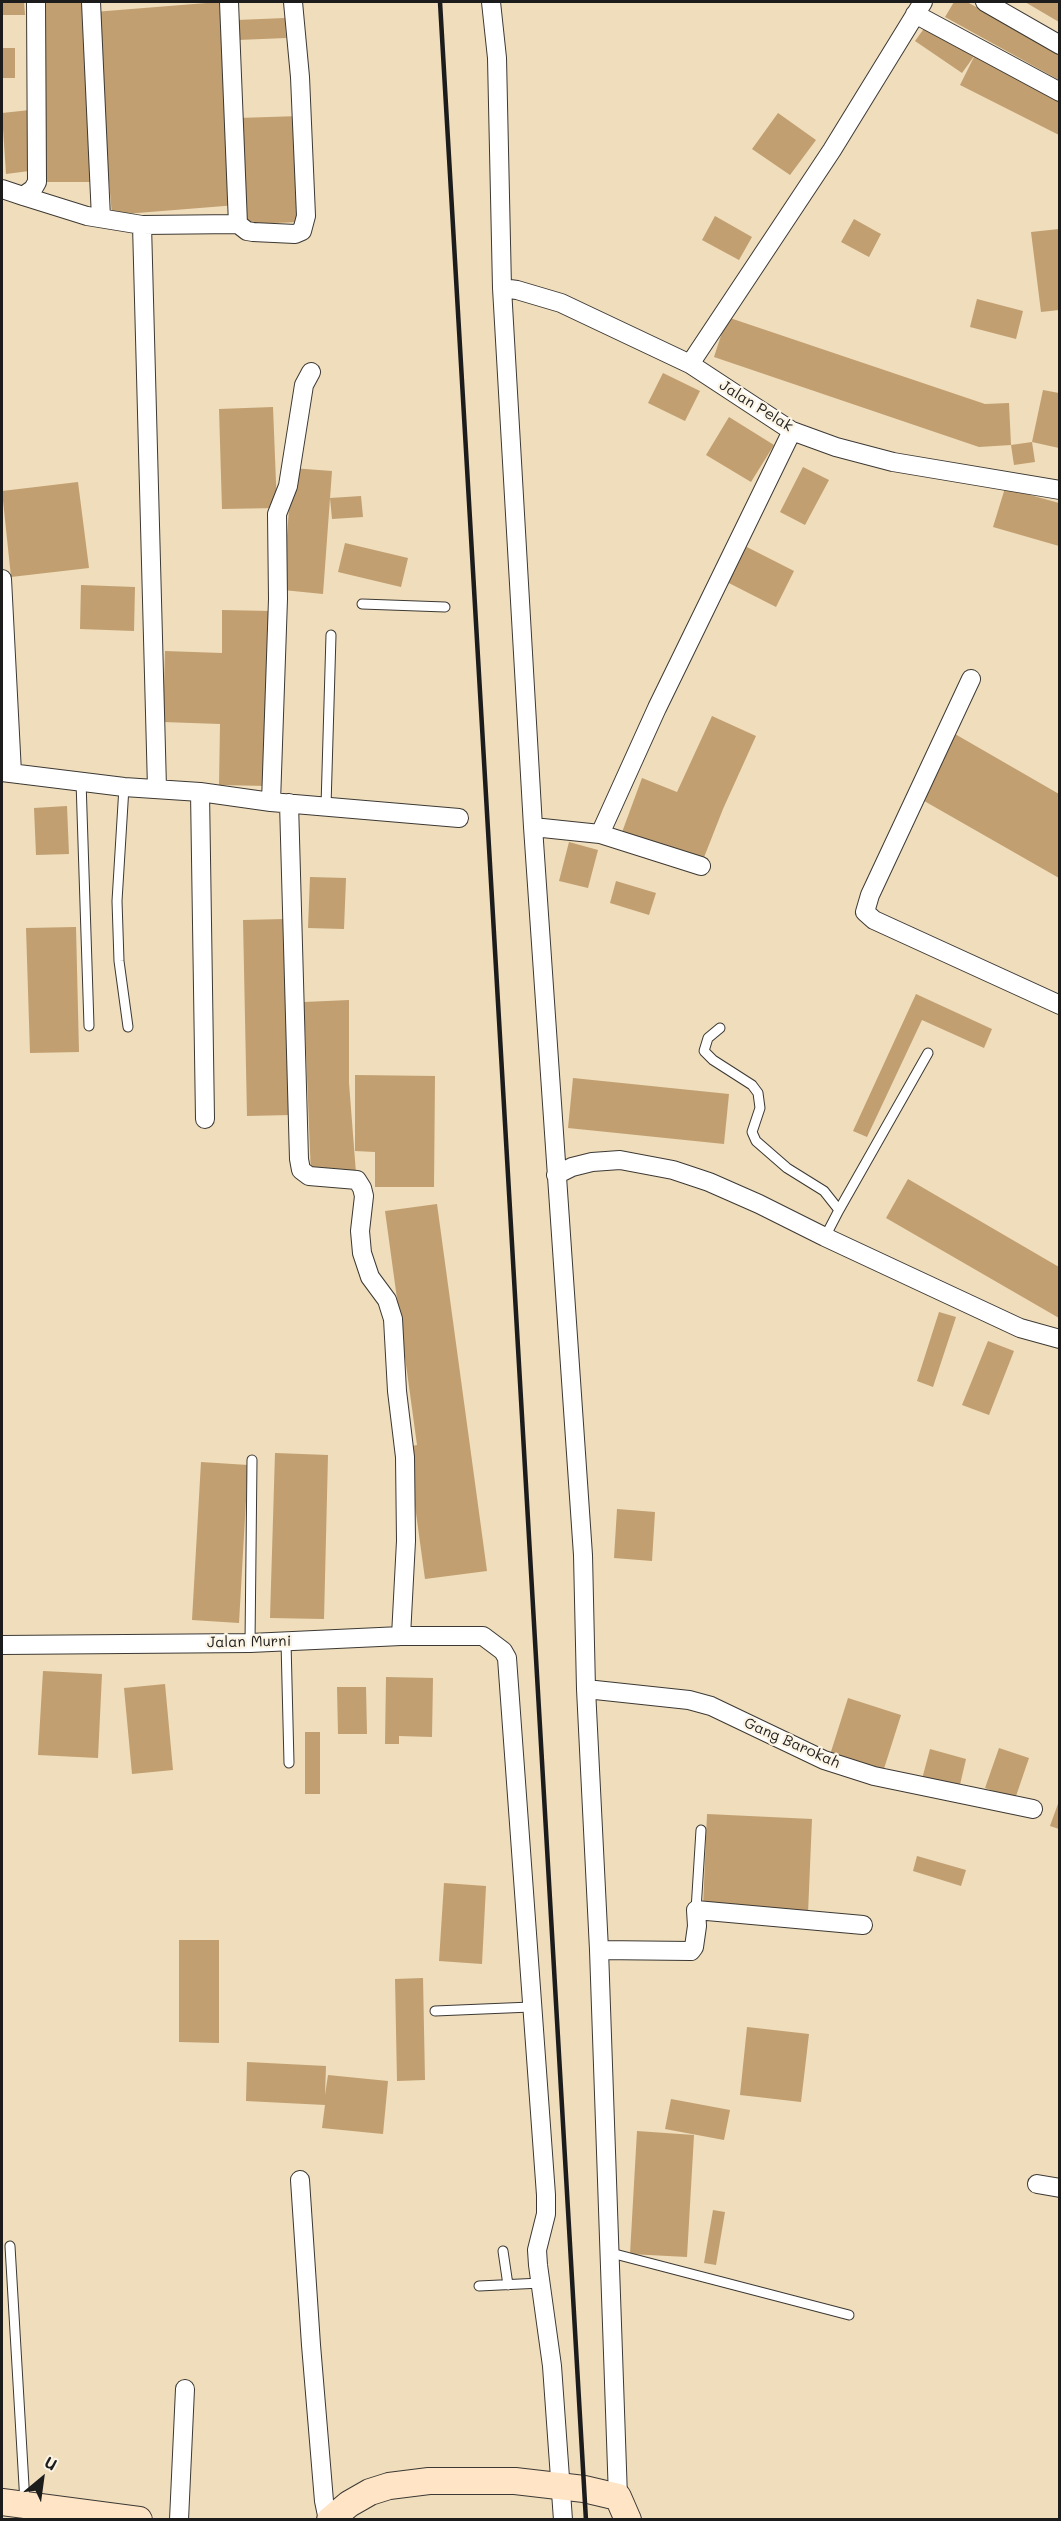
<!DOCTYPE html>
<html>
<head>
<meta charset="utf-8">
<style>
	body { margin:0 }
	#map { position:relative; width:1061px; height:2521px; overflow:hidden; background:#efddbb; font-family:Mali,sans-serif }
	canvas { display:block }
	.frame { position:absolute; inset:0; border:3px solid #1c1c1c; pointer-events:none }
	.north { position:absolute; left:12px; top:2449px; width:60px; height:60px; -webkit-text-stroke:4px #fcf5e5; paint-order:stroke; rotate:29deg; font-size:16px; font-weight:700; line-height:24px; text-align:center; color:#1c1c1c }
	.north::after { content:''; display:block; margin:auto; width:21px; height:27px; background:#1c1c1c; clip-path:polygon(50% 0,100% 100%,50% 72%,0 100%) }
</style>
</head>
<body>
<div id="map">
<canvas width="1061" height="2521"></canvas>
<div class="frame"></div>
<div class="north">U</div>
</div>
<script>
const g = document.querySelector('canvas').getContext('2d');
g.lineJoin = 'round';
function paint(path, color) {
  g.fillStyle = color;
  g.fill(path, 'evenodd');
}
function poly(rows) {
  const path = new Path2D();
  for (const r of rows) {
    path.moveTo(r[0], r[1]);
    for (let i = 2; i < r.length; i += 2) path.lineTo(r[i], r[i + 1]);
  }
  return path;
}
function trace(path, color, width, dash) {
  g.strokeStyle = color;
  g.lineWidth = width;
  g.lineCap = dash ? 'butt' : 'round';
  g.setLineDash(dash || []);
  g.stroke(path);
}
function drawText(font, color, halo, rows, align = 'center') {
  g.font = font + ' Mali,sans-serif';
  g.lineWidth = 4.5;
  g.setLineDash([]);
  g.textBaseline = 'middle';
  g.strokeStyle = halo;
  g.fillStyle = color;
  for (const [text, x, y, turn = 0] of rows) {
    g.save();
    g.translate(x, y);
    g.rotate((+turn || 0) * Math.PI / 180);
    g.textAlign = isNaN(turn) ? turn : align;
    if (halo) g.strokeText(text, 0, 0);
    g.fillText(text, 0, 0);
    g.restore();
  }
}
paint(poly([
	[2,2,24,2,25,15,2,15],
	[38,2,89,2,90,182,39,182],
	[219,2,237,205,112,215,94,12],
	[954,2,967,2,1059,52,1059,80,945,17],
	[1025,2,1059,2,1059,22],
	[285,18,286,38,238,40,237,20],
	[928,23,975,55,962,73,915,41],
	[2,48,15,48,15,78,2,78],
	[975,55,1059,97,1059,135,960,85],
	[30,110,37,170,6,174,2,113],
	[778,113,816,140,790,175,752,149],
	[300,116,303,222,242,224,238,118],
	[715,216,752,237,739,260,702,240],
	[854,219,881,234,869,257,841,242],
	[1059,229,1059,310,1041,312,1031,232],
	[977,299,1023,311,1016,339,970,327],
	[727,317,985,404,1009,403,1011,445,979,447,714,357],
	[663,373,700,391,685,421,648,403],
	[1043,390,1059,393,1059,448,1032,442,1035,462,1014,465,1011,445,1032,442],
	[273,407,277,508,222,509,219,409],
	[729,417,774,445,751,482,706,455],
	[803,467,829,480,805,525,780,512],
	[292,468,332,471,323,594,283,590],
	[78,482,89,568,11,577,2,491],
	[1005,488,1059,503,1059,546,993,527],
	[361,496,363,517,332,519,330,498],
	[345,543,408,558,401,587,338,572],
	[739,543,794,571,776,607,721,579],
	[81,585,135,587,134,631,80,629],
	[222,610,270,611,267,786,219,785,220,724,163,722,165,651,222,653],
	[712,716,756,736,723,809,701,865,621,835,642,778,677,792],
	[955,734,1059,794,1059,878,919,798],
	[67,806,69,854,36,855,34,808],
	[569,842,598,850,588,888,559,881],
	[310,877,346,878,344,929,308,928],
	[616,881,656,893,649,915,610,903],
	[285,919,290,1115,247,1116,243,920],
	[76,927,79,1052,30,1053,26,928],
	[916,994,992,1029,984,1048,922,1020,867,1137,853,1131],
	[349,1000,349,1083,356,1173,311,1175,304,1002],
	[355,1075,435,1076,434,1187,375,1187,375,1152,355,1151],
	[573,1078,729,1094,724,1144,568,1128],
	[908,1179,1059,1267,1059,1318,886,1218],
	[437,1204,487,1571,425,1579,407,1447,417,1445,385,1211],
	[939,1312,956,1317,933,1387,917,1381],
	[988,1341,1014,1351,989,1415,962,1405],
	[275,1453,328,1455,324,1619,270,1618],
	[201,1462,248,1465,239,1623,192,1620],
	[617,1509,655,1512,652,1561,614,1558],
	[43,1671,102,1674,98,1758,38,1755],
	[386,1677,433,1678,432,1737,399,1736,399,1744,385,1744],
	[165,1684,173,1770,132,1774,124,1688],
	[337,1687,366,1687,367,1734,338,1734],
	[848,1698,901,1715,882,1775,829,1758],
	[305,1732,320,1732,320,1794,305,1794],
	[999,1748,1029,1758,1015,1799,985,1788],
	[930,1749,966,1759,959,1789,922,1779],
	[1059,1801,1059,1829,1050,1826],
	[707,1814,812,1819,808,1913,703,1907],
	[917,1856,966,1870,961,1886,913,1871],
	[444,1883,486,1886,482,1964,439,1961],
	[179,1940,219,1940,219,2043,179,2042],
	[423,1978,425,2080,397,2081,395,1979],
	[747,2027,809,2034,801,2102,740,2095],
	[247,2062,326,2066,325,2095,328,2075,388,2081,383,2134,322,2128,325,2105,246,2101],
	[671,2099,730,2110,724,2140,665,2129],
	[637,2131,694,2135,687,2257,630,2254],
	[713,2210,725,2212,716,2265,704,2263]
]), '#c19f71');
const lane = poly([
	[362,604,445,607],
	[81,781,89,1026],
	[124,787,117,901,119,961,128,1027],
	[326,806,331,635],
	[720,1028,708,1038,704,1051,713,1060,752,1085,758,1093,760,1108,752,1132,756,1141,787,1168,824,1191,839,1210,825,1237],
	[839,1210,928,1053],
	[286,1642,289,1763],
	[250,1643,252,1460],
	[696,1910,701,1830],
	[435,2011,531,2007],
	[10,2246,25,2503],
	[503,2251,508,2285],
	[611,2253,849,2315],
	[479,2286,541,2283]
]);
const street = poly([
	[91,2,101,218],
	[229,2,238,224],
	[491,2,497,58,502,288,533,827,583,1555,586,1689,599,1950,618,2497],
	[985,2,1060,45],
	[915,14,1060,92],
	[2,189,23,196,33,189,37,182,36,2],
	[23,196,87,216,142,225,238,224,247,231,253,232,295,234,302,231,306,216,300,77,293,2],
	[142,225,157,788],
	[502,288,517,290,561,303,690,364,792,431,836,447,893,462,1060,490],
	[690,364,832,150,923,2],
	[2,579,12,773],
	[971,679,870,895,865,912,874,920,1060,1005],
	[2,772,124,787,200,792,271,802,459,818],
	[200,792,205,1119],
	[271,802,278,599,277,514,288,486,304,385,311,372],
	[289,803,299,1159,301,1170,309,1176,357,1180,362,1188,364,1196,360,1231,362,1253,370,1277,387,1300,393,1319,397,1391,405,1457,406,1541,401,1636],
	[533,827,600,834,701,866],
	[600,834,657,708,792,431],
	[556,1175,572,1167,592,1162,620,1160,673,1170,709,1182,759,1204,825,1237,1020,1328,1060,1339],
	[2,1645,250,1643,401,1636,483,1636,503,1651,507,1658,546,2195,546,2214,537,2250,538,2265,552,2366,563,2520],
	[586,1689,689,1700,711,1706,824,1760,874,1776,1033,1809],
	[599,1950,691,1951,694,1947,697,1926,696,1910,863,1925],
	[300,2180,311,2345,324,2501,328,2520],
	[1037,2184,1060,2188],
	[179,2520,185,2389]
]);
const secondary = poly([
	[2,2502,139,2520],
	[330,2520,349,2504,370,2492,389,2486,429,2481,515,2481,584,2489,618,2497,628,2520]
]);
trace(lane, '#3c3934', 11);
trace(street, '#3c3934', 20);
trace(secondary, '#3c3934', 28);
trace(lane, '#fff', 9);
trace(street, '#fff', 18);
trace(secondary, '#ffe4c6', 26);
trace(poly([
	[440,2,586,2520]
]), '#1c1c1c', 4.5);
drawText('15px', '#1c1c1c', '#fcf5e5', [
	["Jalan Pelak",756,406,32],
	["Jalan Murni",249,1642,-1],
	["Gang Barokah",792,1743,24]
]);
</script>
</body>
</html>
